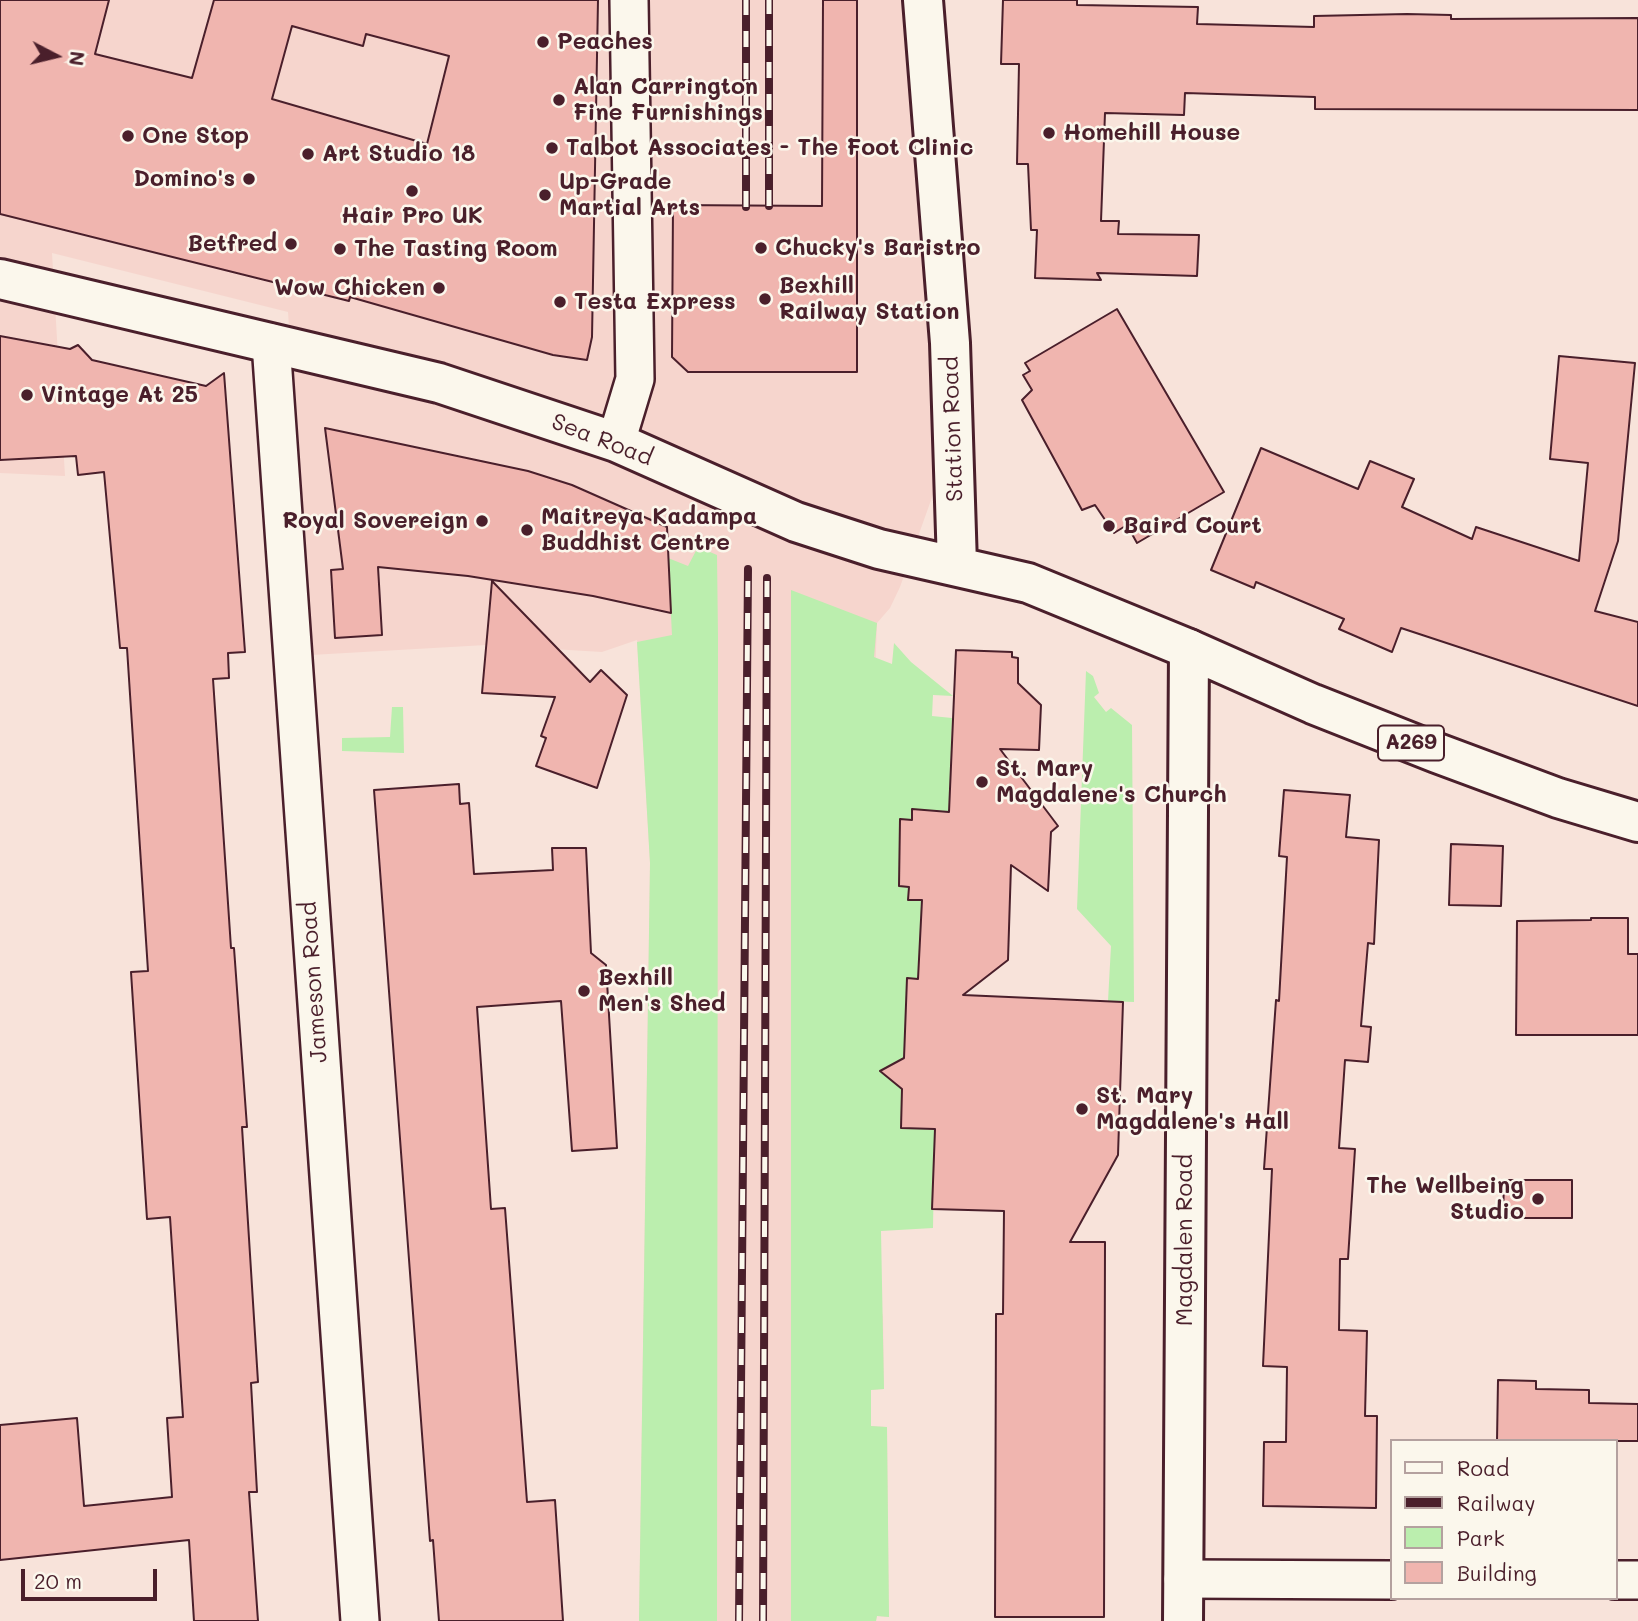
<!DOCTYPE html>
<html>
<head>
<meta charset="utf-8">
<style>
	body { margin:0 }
	#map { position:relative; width:1638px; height:1621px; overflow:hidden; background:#f8e3da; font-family:Mali,sans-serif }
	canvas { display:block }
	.legend { position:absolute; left:1390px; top:1439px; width:228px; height:161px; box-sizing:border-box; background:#fbf7ec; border:2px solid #b4a19f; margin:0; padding:9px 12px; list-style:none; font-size:21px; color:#4a1f2b }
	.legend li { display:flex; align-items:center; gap:14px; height:35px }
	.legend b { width:35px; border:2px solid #b4a19f }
	.north { position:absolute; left:21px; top:21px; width:70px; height:70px; -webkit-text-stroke:5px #fbf7ec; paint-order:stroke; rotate:97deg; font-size:19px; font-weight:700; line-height:28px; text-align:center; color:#4a1f2b }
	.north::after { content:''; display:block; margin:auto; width:24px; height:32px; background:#4a1f2b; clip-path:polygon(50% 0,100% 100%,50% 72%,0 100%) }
	.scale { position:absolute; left:21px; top:1569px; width:136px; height:32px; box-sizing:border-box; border:4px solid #4a1f2b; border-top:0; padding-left:9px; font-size:21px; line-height:24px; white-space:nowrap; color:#4a1f2b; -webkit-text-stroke:5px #fbf7ec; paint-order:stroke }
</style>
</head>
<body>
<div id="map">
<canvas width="1638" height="1621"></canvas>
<ul class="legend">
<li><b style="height:9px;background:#fbf7ec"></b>Road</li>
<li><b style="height:9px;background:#4a1f2b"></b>Railway</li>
<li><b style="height:19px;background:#bbeeae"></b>Park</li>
<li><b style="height:19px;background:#f0b5af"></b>Building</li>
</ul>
<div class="north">N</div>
<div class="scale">20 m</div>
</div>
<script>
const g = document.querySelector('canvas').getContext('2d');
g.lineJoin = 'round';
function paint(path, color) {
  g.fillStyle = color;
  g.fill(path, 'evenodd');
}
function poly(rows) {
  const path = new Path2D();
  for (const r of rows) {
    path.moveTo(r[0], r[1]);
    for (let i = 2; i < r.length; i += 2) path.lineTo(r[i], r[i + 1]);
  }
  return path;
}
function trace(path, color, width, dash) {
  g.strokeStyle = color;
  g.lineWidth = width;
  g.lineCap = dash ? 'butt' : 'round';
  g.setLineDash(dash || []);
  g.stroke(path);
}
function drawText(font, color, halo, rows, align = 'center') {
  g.font = font + ' Mali,sans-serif';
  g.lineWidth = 5;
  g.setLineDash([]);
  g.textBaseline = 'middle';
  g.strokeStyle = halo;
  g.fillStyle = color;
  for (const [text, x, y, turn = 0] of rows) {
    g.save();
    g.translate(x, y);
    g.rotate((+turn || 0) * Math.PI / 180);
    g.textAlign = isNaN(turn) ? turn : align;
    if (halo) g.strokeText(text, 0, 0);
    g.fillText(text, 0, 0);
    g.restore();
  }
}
paint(poly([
	[0,0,911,0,935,489,900,587,890,608,877,623,854,1229,883,1316,884,1389,871,1390,871,1426,887,1427,889,1617,877,1616,876,1621,639,1621,650,863,637,640,602,652,486,645,311,655,288,312,52,253,65,476,0,473]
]), '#f6d5cd');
paint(poly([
	[698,547,717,555,718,637,717,1621,639,1621,650,863,637,642,672,635,668,558,688,566],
	[791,590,877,623,874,657,892,664,894,643,911,662,953,696,933,695,932,716,952,718,949,821,912,810,912,820,901,819,899,886,909,887,908,900,922,900,920,947,925,979,907,979,904,1058,893,1064,902,1089,901,1128,948,1130,934,1169,933,1228,881,1231,884,1389,871,1390,871,1426,887,1427,889,1617,877,1616,876,1621,791,1621],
	[1086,671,1093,676,1099,693,1094,697,1106,712,1111,708,1132,725,1134,1002,1108,1001,1111,946,1077,909],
	[392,707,403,707,404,753,342,751,342,738,390,737]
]), '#bbeeae');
const building = poly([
	[0,0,109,0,95,54,192,78,214,0,598,0,592,337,587,360,553,355,350,297,349,301,0,214,0,0],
	[292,26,363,46,366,34,449,56,427,144,272,99,292,26],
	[823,0,857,0,857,372,688,372,672,357,673,205,822,206,823,0],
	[1003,0,1077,0,1077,5,1198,7,1197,24,1314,27,1314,16,1407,14,1451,15,1451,19,1638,18,1638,110,1315,109,1315,97,1185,93,1184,115,1105,113,1101,221,1119,221,1118,234,1199,235,1197,276,1097,273,1101,280,1035,278,1037,230,1031,230,1028,164,1017,164,1019,64,1001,64,1003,0],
	[1117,309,1224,492,1137,543,1127,525,1114,533,1095,505,1082,510,1022,400,1032,390,1023,375,1030,371,1025,363,1117,309],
	[0,336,70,349,78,345,92,360,206,386,224,373,245,652,228,653,229,678,213,679,231,948,234,948,247,1127,242,1127,258,1382,251,1383,257,1492,249,1492,258,1621,194,1621,189,1540,0,1560,0,1425,77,1418,84,1506,172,1497,167,1418,183,1417,170,1217,147,1219,131,972,148,971,127,648,120,648,104,472,78,475,76,456,0,460,0,336],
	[1559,356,1635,363,1618,541,1595,611,1638,622,1638,706,1401,628,1392,652,1339,629,1344,619,1256,582,1254,588,1211,570,1261,448,1358,489,1370,461,1414,479,1402,507,1472,539,1476,527,1579,561,1588,463,1550,459,1559,356],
	[325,428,528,471,572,485,667,527,671,613,593,596,468,576,378,567,382,635,335,638,331,570,343,569,325,428],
	[492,581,590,682,601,670,627,695,597,788,536,766,546,738,541,736,555,697,482,693,492,581],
	[956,650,1012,652,1012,657,1018,658,1018,683,1041,705,1039,750,1000,749,1058,826,1051,832,1048,891,1011,865,1008,960,963,995,1123,1002,1118,1155,1070,1242,1105,1242,1104,1617,995,1617,996,1314,1003,1314,1004,1211,932,1209,935,1129,901,1128,902,1089,880,1071,904,1058,907,978,918,979,922,900,908,900,909,887,899,886,900,819,912,820,912,809,949,812,956,650],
	[459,784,460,804,469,803,474,874,553,870,552,848,586,848,591,953,606,965,617,1148,572,1151,561,1001,477,1007,491,1209,505,1208,527,1502,555,1500,563,1621,439,1621,433,1540,430,1541,374,790,459,784],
	[1284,790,1350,795,1346,837,1379,840,1374,944,1368,943,1361,1026,1371,1027,1368,1062,1345,1060,1339,1148,1355,1149,1348,1259,1340,1259,1339,1330,1367,1331,1365,1416,1377,1416,1376,1508,1263,1506,1264,1442,1286,1442,1287,1367,1263,1366,1272,1169,1264,1169,1276,1000,1279,1001,1287,857,1279,856,1284,790],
	[1451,844,1503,846,1501,906,1449,905,1451,844],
	[1591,918,1628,918,1628,954,1638,954,1638,1035,1516,1035,1517,921,1591,920,1591,918],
	[1504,1180,1572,1180,1572,1218,1503,1218,1504,1180],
	[1498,1380,1536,1381,1536,1389,1589,1390,1589,1403,1638,1404,1638,1441,1497,1441,1498,1380]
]);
paint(building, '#f0b5af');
trace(building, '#4a1f2b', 2);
const street = poly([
	[271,343,360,1621],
	[616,442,635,379,629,0],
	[1183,1579,1391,1580],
	[1615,1580,1638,1580]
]);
const secondary = poly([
	[923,0,950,343,957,565],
	[0,279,439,383,616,442,796,522,879,549,1028,583,1189,649]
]);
const primary = poly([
	[1183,1621,1189,649,1313,704,1437,753,1558,798,1638,822]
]);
trace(street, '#4a1f2b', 42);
trace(secondary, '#4a1f2b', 44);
trace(primary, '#4a1f2b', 44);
trace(street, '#fbf7ec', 37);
trace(secondary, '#fbf7ec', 38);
trace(primary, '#fbf7ec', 38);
const rail = poly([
	[769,206,769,0],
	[746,207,746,0],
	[739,1621,748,569],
	[763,1621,767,578]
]);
trace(rail, '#4a1f2b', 8);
trace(rail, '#fbf7ec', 5, [16]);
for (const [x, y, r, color] of [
	[543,42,7,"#4a1f2b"],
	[559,100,7,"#4a1f2b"],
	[1049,133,7,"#4a1f2b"],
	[128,136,7,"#4a1f2b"],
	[552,148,7,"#4a1f2b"],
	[308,154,7,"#4a1f2b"],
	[249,179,7,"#4a1f2b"],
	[412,191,7,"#4a1f2b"],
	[545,195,7,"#4a1f2b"],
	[291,244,7,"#4a1f2b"],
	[761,248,7,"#4a1f2b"],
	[340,249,7,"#4a1f2b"],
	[439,288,7,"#4a1f2b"],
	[765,299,7,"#4a1f2b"],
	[560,302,7,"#4a1f2b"],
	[27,395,7,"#4a1f2b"],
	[482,521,7,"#4a1f2b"],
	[1109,526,7,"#4a1f2b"],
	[527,530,7,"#4a1f2b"],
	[982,782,7,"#4a1f2b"],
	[584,991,7,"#4a1f2b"],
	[1082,1109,7,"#4a1f2b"],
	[1538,1199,7,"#4a1f2b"]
]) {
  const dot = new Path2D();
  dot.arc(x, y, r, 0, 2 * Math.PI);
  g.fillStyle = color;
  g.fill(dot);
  trace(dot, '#fbf7ec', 2.5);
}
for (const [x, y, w] of [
	[1411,743,66]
]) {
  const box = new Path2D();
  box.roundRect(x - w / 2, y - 17.5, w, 35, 5);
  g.fillStyle = '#fbf7ec';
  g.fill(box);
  trace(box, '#4a1f2b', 2);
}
drawText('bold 21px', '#4a1f2b', null, [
	["A269",1411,743]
]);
drawText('bold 23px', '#4a1f2b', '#fbf7ec', [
	["Peaches",557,42],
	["Alan Carrington",573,87],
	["Fine Furnishings",573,113],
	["Homehill House",1063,133],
	["One Stop",142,136],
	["Talbot Associates - The Foot Clinic",566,148],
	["Art Studio 18",322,154],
	["Domino's",235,179,"right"],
	["Up-Grade",559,182],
	["Martial Arts",559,208],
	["Hair Pro UK",412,216,"center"],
	["Betfred",277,244,"right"],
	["Chucky's Baristro",775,248],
	["The Tasting Room",354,249],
	["Bexhill",779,286],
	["Railway Station",779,312],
	["Wow Chicken",425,288,"right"],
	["Testa Express",574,302],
	["Vintage At 25",41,395],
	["Maitreya Kadampa",541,517],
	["Buddhist Centre",541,543],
	["Royal Sovereign",468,521,"right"],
	["Baird Court",1123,526],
	["St. Mary",996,769],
	["Magdalene's Church",996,795],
	["Bexhill",598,978],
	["Men's Shed",598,1004],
	["St. Mary",1096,1096],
	["Magdalene's Hall",1096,1122],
	["The Wellbeing",1524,1186,"right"],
	["Studio",1524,1212,"right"]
], 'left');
drawText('23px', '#4a1f2b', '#fbf7ec', [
	["Station Road",953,429,-92],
	["Sea Road",602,440,21],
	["Jameson Road",314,982,-94],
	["Magdalen Road",1185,1240,-90]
]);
</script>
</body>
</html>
